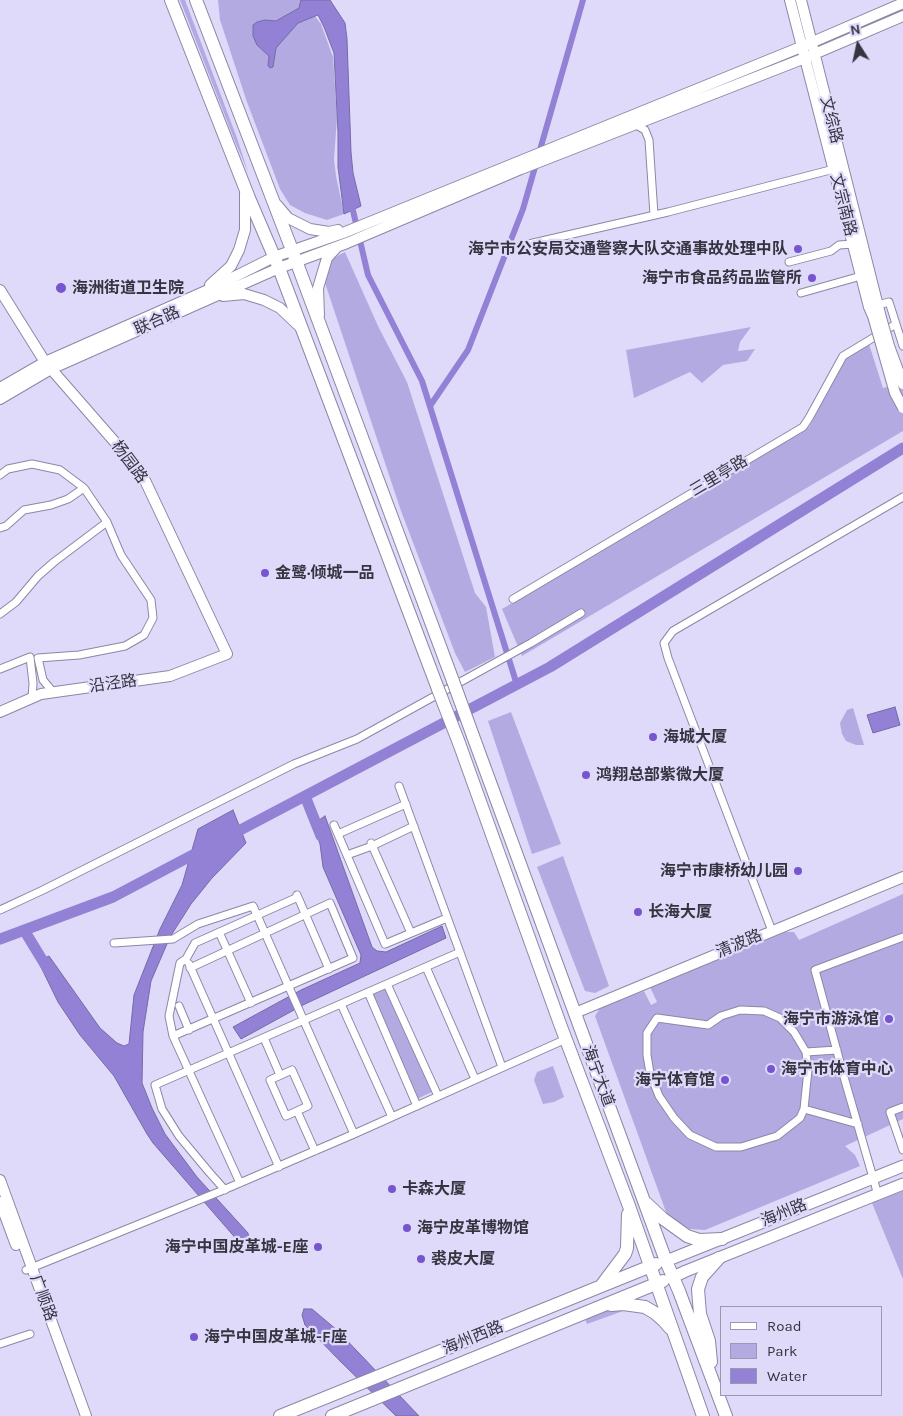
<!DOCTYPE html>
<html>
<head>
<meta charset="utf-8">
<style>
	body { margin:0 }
	#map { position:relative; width:903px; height:1416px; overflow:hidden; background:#dfdafa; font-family:Karla,sans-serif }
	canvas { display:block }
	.legend { position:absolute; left:720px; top:1306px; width:162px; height:90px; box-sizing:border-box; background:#dfdafa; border:1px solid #9b98b0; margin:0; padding:6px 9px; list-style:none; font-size:15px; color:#363440 }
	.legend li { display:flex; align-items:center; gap:10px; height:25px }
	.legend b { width:25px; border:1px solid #9b98b0 }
	.north { position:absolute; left:833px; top:20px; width:50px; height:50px; -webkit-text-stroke:4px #dfdafa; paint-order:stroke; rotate:350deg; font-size:14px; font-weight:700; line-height:20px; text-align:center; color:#363440 }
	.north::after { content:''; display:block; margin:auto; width:18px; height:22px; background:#363440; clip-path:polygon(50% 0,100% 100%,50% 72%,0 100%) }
</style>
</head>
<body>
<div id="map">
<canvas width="903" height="1416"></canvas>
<ul class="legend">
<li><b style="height:6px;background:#fff"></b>Road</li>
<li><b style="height:14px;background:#b3aae2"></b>Park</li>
<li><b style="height:14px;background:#9281d4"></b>Water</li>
</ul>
<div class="north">N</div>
</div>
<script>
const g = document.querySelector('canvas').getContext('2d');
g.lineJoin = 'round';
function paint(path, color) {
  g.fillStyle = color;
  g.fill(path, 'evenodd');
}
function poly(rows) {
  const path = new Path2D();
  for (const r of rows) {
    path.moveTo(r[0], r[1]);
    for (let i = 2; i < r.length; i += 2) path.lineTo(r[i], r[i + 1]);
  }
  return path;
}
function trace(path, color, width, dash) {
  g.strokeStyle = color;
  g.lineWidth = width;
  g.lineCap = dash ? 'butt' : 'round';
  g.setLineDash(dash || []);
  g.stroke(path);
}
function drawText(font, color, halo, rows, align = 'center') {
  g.font = font + ' Karla,"Noto Sans SC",sans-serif';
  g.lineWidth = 4.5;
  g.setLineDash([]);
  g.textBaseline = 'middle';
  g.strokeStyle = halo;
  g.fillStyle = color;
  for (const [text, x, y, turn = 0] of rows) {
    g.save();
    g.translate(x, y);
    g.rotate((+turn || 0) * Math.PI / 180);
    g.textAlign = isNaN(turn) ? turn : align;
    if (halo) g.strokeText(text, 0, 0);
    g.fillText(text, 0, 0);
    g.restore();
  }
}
paint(poly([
	[180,0,185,0,237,138,248,172,234,139],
	[218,0,302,0,321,24,333,57,337,118,334,159,336,176,344,214,327,220,305,213,290,205,280,189,247,102,220,20],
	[345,252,378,326,407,382,475,593,486,607,495,657,465,672,455,653,401,511,319,265],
	[751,327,740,342,738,351,755,349,747,361,723,365,702,383,690,372,634,398,626,350],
	[869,344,883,388,903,383,903,431,522,656,502,609,809,427,846,359],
	[853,708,864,745,856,745,846,741,842,734,840,723,847,710],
	[511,712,561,844,532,854,488,721],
	[563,856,609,986,595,993,585,991,537,867],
	[903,894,903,1119,845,1146,855,1155,860,1166,705,1230,690,1229,677,1222,666,1212,595,1016,600,1008,644,991,651,1005,657,1002,650,987,785,932,794,932,799,940],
	[386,987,432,1092,417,1099,370,994],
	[553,1066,564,1097,554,1102,543,1104,534,1080,537,1072],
	[903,1191,903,1279,872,1203],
	[617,1306,622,1308,623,1311,587,1324,585,1319]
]), '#b3aae2');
const water = poly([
	[301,0,330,0,345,23,347,39,351,152,353,173,361,206,344,214,338,167,338,132,334,53,324,27,318,15,298,23,276,48,273,67,270,68,268,66,269,56,257,45,253,36,253,25,257,22,265,20,276,21,299,8,301,0],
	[895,707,900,725,873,733,867,715,895,707],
	[233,810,246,843,212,878,191,904,170,937,151,981,143,1032,142,1083,152,1108,165,1134,197,1177,248,1233,250,1246,238,1241,153,1143,147,1134,114,1076,80,1035,58,1002,38,961,49,956,100,1028,117,1043,124,1046,129,1044,134,995,160,929,182,885,198,829,233,810],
	[325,816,372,947,377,951,386,952,442,926,446,938,305,1004,241,1039,233,1027,301,990,360,963,361,955,323,867,320,844,313,824,325,816],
	[304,1309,312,1309,337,1330,419,1416,396,1416,340,1361,305,1325,302,1315,304,1309]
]);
paint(water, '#9281d4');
trace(water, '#766aa8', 1);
trace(poly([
	[351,202,368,275,422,381,517,685],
	[430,406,468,350,523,209,583,0]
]), '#9281d4', 6);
trace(poly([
	[305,796,321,836],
	[227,837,550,667,903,448],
	[24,930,49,971],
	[0,939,113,897,204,849]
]), '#9281d4', 11);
const street = poly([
	[633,123,645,130,649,140,654,215],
	[520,246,668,212,834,169],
	[789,262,831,251,839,245,853,244],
	[801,293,861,276],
	[874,306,889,302,903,346],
	[0,475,8,469,32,464,60,470,84,488],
	[0,528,6,526,24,510,51,505,68,499,84,488,107,522,121,555,151,600,153,618,144,635,125,646,79,655,38,658,43,680,53,692],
	[513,599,803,427,809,418,843,356,896,324],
	[0,614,16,602,38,576,54,562,107,522],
	[0,669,30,657,33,683,32,698],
	[399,786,502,1067],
	[334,825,385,944,447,918],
	[338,834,406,804],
	[371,843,411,933],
	[347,855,372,846,414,826],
	[297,895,329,969],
	[0,910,43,890,294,764,357,739,531,643,581,613],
	[772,931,668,658,664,643,673,631,903,497],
	[219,932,251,1003],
	[114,943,173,939,198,924,253,906,354,1134],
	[189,964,279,1167],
	[426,967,475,1079],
	[387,984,438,1096],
	[368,992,417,1106],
	[341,1004,392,1117],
	[179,1006,189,1030],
	[173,1036,353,958,330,903,190,968],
	[264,1038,280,1075],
	[837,1050,806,1052,794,1032,780,1018,764,1011,740,1010,721,1016,708,1025,657,1018,647,1033,647,1055,650,1073,659,1096,674,1118,690,1135,716,1147,741,1147,777,1136,800,1118,804,1109,858,1124],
	[292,1070,308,1106,286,1116,270,1080,292,1070],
	[903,1107,890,1112,903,1150],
	[804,1109,808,1070,806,1052],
	[297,1111,315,1151],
	[240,1183,173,1036,169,1016,180,963,186,959,195,943,298,897],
	[225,1190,209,1172,179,1136,162,1109,155,1085,460,952],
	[878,1195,844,1077,815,970,903,937],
	[26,1270,221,1191,354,1134,566,1039],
	[0,1344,30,1334]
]);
const secondary = poly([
	[790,0,869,307,873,316],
	[801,0,880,314],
	[277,205,288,218,310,229,329,232,338,230],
	[210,285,231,266,239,250,245,230,245,194],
	[0,290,45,362,141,472,227,654,170,676,41,694,0,712],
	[223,296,244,294,264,300,280,308,300,327],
	[319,315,318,288,327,258,337,247],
	[0,388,45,362,208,290,274,257,343,233,801,47,903,3],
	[0,399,51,369,279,268,347,243,521,169,805,58,903,16],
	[575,1013,903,877],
	[0,1180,86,1416],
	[0,1202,16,1245]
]);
const primary = poly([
	[666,1261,903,1166],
	[673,1277,686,1271,903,1184]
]);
const highway = poly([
	[171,0,249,198,279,268,438,689],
	[196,0,292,250,453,681],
	[473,736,666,1261,679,1291,726,1416],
	[459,743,560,1024,629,1206,703,1416],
	[646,1203,662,1218,687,1236,699,1240,722,1239],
	[601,1286,625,1254,627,1248,628,1214],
	[611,1305,623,1304,645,1307,655,1313,664,1321,670,1328],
	[711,1362,709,1341,700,1314,698,1289,702,1277,719,1258],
	[280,1416,656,1264],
	[332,1416,663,1281]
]);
trace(street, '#8c87a4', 9);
trace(secondary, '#8c87a4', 12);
trace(primary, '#8c87a4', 13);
trace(highway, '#8c87a4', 14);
trace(street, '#fff', 7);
trace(secondary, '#fff', 10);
trace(primary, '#fff', 11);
trace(highway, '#fff', 12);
const secondaryBridge = poly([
	[880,314,889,346,903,384],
	[873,316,895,393,903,408]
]);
const highwayBridge = poly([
	[453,681,473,736],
	[438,689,459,743]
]);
trace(secondaryBridge, '#8c87a4', 12, []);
trace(highwayBridge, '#8c87a4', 14, []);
trace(secondaryBridge, '#fff', 10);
trace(highwayBridge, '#fff', 12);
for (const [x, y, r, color] of [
	[798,249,5,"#7655ce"],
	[812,278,5,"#7655ce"],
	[61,288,6,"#7655ce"],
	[265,573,5,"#7655ce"],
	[653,737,5,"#7655ce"],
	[586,775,5,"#7655ce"],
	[798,871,5,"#7655ce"],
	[638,912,5,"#7655ce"],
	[889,1019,5,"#7655ce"],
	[771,1069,5,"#7655ce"],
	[725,1080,5,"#7655ce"],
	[392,1189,5,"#7655ce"],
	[407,1228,5,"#7655ce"],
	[318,1247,5,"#7655ce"],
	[421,1259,5,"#7655ce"],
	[194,1337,5,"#7655ce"]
]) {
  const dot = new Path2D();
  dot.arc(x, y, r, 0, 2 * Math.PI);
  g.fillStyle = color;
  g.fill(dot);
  trace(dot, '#dfdafa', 2);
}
drawText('16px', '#363440', '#dfdafa', [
	["文综路",831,120,76],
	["文宗南路",843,205,76],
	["联合路",157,321,-24],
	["杨园路",129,462,53],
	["三里亭路",719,476,-31],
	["沿泾路",113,684,-8],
	["清波路",739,944,-23],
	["海宁大道",598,1076,70],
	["海州路",784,1213,-22],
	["广顺路",43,1298,70],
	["海州西路",473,1338,-22]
]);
drawText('bold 16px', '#363440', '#dfdafa', [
	["海宁市公安局交通警察大队交通事故处理中队",788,249,"right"],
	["海宁市食品药品监管所",802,278,"right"],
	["海洲街道卫生院",72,288],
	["金鹭·倾城一品",275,573],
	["海城大厦",663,737],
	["鸿翔总部紫微大厦",596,775],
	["海宁市康桥幼儿园",788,871,"right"],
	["长海大厦",648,912],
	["海宁市游泳馆",879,1019,"right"],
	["海宁市体育中心",781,1069],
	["海宁体育馆",715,1080,"right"],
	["卡森大厦",402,1189],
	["海宁皮革博物馆",417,1228],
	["海宁中国皮革城-E座",308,1247,"right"],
	["裘皮大厦",431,1259],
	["海宁中国皮革城-F座",204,1337]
], 'left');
</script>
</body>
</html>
